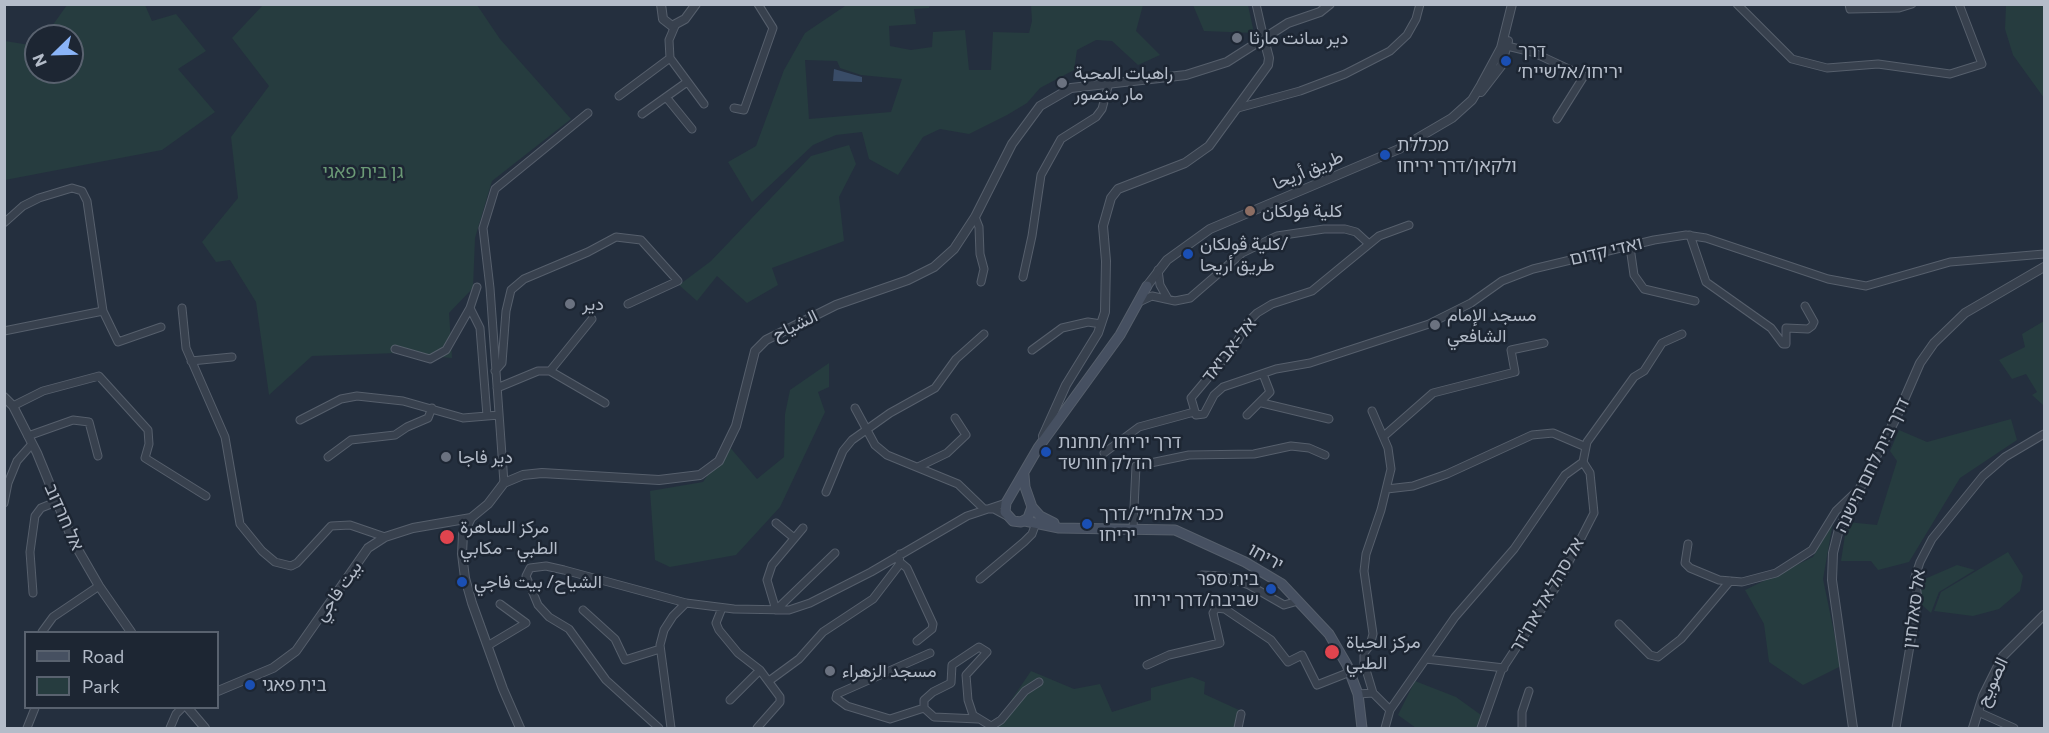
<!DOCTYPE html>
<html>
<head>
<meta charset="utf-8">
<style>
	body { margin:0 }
	#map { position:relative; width:2049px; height:733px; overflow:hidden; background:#242f3e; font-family:Commissioner,sans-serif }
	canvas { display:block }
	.frame { position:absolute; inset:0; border:6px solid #b4bcc9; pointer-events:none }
	.legend { position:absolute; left:24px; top:631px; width:195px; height:78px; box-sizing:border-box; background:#1d2633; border:2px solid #59626f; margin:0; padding:8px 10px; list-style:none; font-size:18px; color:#b4bcc9 }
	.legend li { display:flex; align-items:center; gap:12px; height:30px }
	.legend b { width:30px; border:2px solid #59626f }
	.north { position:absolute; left:24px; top:24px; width:60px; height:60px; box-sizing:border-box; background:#1d2633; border:2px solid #59626f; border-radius:50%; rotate:247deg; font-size:16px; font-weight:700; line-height:24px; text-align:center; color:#b4bcc9 }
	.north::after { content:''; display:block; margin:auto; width:21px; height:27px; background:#8ab4f8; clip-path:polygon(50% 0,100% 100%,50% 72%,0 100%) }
</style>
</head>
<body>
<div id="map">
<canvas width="2049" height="733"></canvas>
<div class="frame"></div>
<ul class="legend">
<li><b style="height:8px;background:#465061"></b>Road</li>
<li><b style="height:16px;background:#263c3f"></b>Park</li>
</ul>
<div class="north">N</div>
</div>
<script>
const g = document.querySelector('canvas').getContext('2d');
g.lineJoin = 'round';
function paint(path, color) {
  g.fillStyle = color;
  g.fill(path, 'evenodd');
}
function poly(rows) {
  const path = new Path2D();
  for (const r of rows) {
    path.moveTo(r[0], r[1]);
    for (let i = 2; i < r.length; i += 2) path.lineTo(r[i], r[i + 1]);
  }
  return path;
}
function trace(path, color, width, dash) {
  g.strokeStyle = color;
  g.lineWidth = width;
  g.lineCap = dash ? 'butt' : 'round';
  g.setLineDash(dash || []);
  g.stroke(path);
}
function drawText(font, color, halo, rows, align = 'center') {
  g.font = font + ' Commissioner,Vazirmatn,"Noto Sans Hebrew",sans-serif';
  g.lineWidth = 5;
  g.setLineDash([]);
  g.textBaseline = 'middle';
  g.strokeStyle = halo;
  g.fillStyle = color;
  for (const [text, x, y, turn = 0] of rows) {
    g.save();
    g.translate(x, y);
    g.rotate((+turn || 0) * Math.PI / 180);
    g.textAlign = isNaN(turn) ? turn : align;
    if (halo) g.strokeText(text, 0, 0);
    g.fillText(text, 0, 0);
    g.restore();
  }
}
paint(poly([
	[848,4,930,5,929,8,914,9,916,24,889,26,890,46,911,50,932,47,933,32,965,30,969,70,991,70,993,32,1029,33,1032,21,1031,5,1143,5,1136,31,1160,55,1138,65,1112,41,1096,40,1077,50,1074,70,1040,88,1027,103,1007,115,969,134,940,129,923,137,898,175,869,159,862,132,836,135,813,145,752,202,728,162,756,146,784,70,805,33],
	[805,60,837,61,840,68,861,75,902,79,891,112,809,119],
	[67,5,145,5,152,21,176,14,206,51,178,69,215,112,162,150,5,180,5,41,36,46,36,72,72,72,72,36,45,36],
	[263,5,477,5,500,39,571,119,492,181,475,238,473,288,449,313,452,358,398,353,312,356,269,395,256,302,230,260,216,262,202,242,238,198,231,137,269,86,232,38],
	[1193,5,1248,5,1254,33,1204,31],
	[2006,5,2044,5,2044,98,2013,55,2005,29],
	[849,145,856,164,839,197,844,241,772,268,778,285,747,303,717,276,697,301,679,285,711,261,811,156],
	[2044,321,2044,405,2043,405,2032,395,2037,392,2026,374,2012,379,1999,360,2025,347,2022,334],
	[829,363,829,387,818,392,825,412,780,507,736,555,670,567,655,560,650,491,703,482,728,445,757,479,784,457,785,414,790,390],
	[2011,419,2017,440,1960,478,1909,562,1878,570,1871,561,1841,561,1847,522,1877,525,1897,461,1890,451,1899,430,1927,442],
	[1833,522,1823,579,1841,666,1803,685,1769,662,1764,624,1745,590,1813,557],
	[2008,552,2023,576,2020,591,1999,609,1973,616,1934,611,1941,592],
	[1957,565,1975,570,1939,592,1931,613,1922,605,1920,581],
	[1031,671,1074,689,1100,684,1112,712,1151,700,1151,688,1192,677,1205,682,1204,694,1239,710,1235,728,996,728,1005,721,1012,699],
	[1415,681,1456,697,1481,715,1476,728,1416,728,1398,715]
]), '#263c3f');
paint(poly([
	[834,69,862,77,862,82,833,81]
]), '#394c67');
const minor = poly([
	[1256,4,1264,39],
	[1737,4,1792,59,1827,68,1878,64,1950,74,1982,64,1959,4],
	[1849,4,1850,9,1899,8,1912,4],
	[1507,46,1532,52,1584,76,1557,119],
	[670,58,704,104],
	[619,96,670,58,669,40,675,26],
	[666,97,692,129],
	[734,108,744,110,773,28,758,4],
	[1238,108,1300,91,1345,74,1390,51,1407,35,1416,19,1420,4],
	[642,114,687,82],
	[975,217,979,227,980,254,984,269,981,282],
	[4,223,23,206,39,198,72,188,82,191,87,201,103,311,118,342,161,327],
	[1409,225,1379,236,1312,291,1272,304,1257,313,1248,322,1234,347,1191,398,1196,415,1204,414,1214,395,1223,387,1276,369,1310,363,1429,324,1471,303,1502,281,1533,269,1654,240,1686,235,1706,238,1828,279,1866,286,1950,262,2044,254],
	[1690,235,1706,282,1771,328,1783,344,1786,344,1786,328,1808,329,1812,326,1814,322,1805,306],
	[1630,247,1634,275,1644,289,1695,301],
	[1158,270,1160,285,1168,299],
	[1023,277,1032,236,1041,175,1061,139,1096,117,1102,109,1109,83],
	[1139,302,1152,296,1175,301,1190,298,1242,253,1277,236,1324,229,1345,229,1356,232,1368,243],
	[182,308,186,348,225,437,240,524,262,551,275,562,291,566,297,563,331,526,350,525,385,537],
	[470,308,477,287],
	[4,331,103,311],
	[395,349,430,359,446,350,470,308,480,328,487,416],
	[1032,350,1062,328,1088,322,1101,324],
	[191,361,232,357],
	[495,371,502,363,506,311,511,290,524,279,588,252,616,237,641,240,678,281,628,304],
	[550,371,605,403],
	[497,388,538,371,550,371,592,319],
	[1262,403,1329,419],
	[13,406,43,391,99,376,148,430,149,444,145,458,206,496],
	[855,408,875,445,887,455,958,484,984,509,994,509,1007,516],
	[1372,411,1388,448,1391,469,1381,510,1366,554,1364,571,1373,634,1370,645,1364,653,1364,663,1373,693],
	[1247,415,1270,392,1263,374],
	[300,420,341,399,357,396,403,401,463,418,499,415],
	[28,436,73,420,89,422,98,456],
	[1384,436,1433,393,1515,372,1511,350,1544,343],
	[1104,453,1139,427,1194,412],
	[328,457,351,440,395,435,407,427,428,418,432,408],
	[920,466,947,453,966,435,955,418],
	[504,483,490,288,483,228,495,189,588,113],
	[1387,489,1413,486,1447,474,1532,435,1553,433,1586,447],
	[826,492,843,451,852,440,890,413,935,388,956,359,984,334],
	[4,503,8,483,17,461,32,444],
	[776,523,794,538],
	[803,528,772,565,767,580,776,610,835,553],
	[1133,529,1136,466,1189,455,1254,454,1291,446,1309,448,1325,455],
	[1688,544,1685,563,1690,568,1719,580,1742,582,1776,573,1812,550,1836,511,1858,490],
	[901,563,907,568,933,624,932,629,917,641],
	[1202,575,1222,576,1249,585,1284,605,1298,601],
	[980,579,1024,542,1032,534,1036,523],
	[33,593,30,552,35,516,41,508,56,502],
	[722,608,716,623,719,630,738,653,760,670,780,697,780,702,757,728],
	[583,610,615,639,625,660,660,649],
	[1619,624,1650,655,1658,657,1681,639,1730,581],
	[42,632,53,617,99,586],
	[489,645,526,623,500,604],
	[1426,659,1504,668],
	[1147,665,1169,655,1220,643,1213,613,1216,608,1225,609,1271,640,1288,662,1302,655,1317,685,1350,672],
	[769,681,799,659,823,632,873,599,899,565,900,554],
	[1358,694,1373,693,1390,710,1455,617,1514,549,1565,475,1583,462,1587,442,1634,377,1644,371,1662,343,1682,334],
	[730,700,760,670],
	[924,708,890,719,847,706,836,698,837,694,930,653],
	[1978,712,2014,728],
	[978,719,934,717,924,708,924,700,933,692,951,683,952,665,979,647,987,652,966,675,968,700,973,715,991,726],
	[990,727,1001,720,1025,691,1039,682],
	[27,728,35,708],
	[170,728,176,714,182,708],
	[659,728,606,680,569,629,549,617,538,605,526,576,530,568,546,566,564,570,686,603,734,609,789,610,810,603,871,572,967,516,1006,503],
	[671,728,660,645,664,630,673,616,686,603],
	[1238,728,1241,714],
	[1385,728,1390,710],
	[1481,728,1501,671,1556,587,1594,513,1590,473,1583,462],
	[1522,728,1522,712,1529,691],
	[1896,728,1918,599,1915,577,1920,562,1932,539,1983,476,2005,457,2044,434]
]);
const tertiary = poly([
	[661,4,663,19,672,26,685,19,696,4],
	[1481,92,1501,66,1508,41],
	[1147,286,1167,260,1210,229,1399,149,1452,118,1472,100,1481,85,1501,48,1512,4],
	[4,397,13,406,37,453,73,541,99,586,131,632],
	[1043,436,1066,385,1098,333,1105,312,1106,261,1103,226,1111,198,1118,189,1185,163,1209,146,1268,65,1269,58,1264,39],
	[218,691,273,668,296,651,368,548,385,537,413,528,471,518],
	[188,708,205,728],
	[520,728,503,689,472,603,465,578,462,554,463,534,471,518,488,504,504,483,523,475,542,473,659,480,700,475,719,461,736,426,755,351,766,340,836,305,908,280,934,267,954,249,975,217,1012,144,1040,106,1071,88,1186,75,1227,62,1288,23,1320,12,1330,4],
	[1853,728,1832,580,1833,553,1839,529,1896,418,1920,363,1934,343,1965,313,2044,267],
	[1973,728,1983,696,2003,656,2044,615]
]);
const secondary = poly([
	[1024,475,1025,487,1032,507,1040,516,1054,523],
	[1032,507,1028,518,1021,522,1013,521,1005,512,1006,503,1038,448,1120,335,1147,286],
	[1025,521,1059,528,1175,530,1245,562,1282,584,1329,634,1347,665,1358,694,1362,728]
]);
trace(minor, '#565f6c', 9);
trace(tertiary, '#565f6c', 10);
trace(secondary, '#565f6c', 11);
trace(minor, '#38414e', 7);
trace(tertiary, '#38414e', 8);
trace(secondary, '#465061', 9);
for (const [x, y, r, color] of [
	[1237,38,6,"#6b7280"],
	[1506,61,6,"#1a4fb4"],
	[1062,83,6,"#6b7280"],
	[1385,155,6,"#1a4fb4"],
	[1250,211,6,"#8d6e63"],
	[1188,254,6,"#1a4fb4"],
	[570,304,6,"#6b7280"],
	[1435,325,6,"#6b7280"],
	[1046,452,6,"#1a4fb4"],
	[446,457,6,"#6b7280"],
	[1087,524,6,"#1a4fb4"],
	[447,537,8,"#e0444e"],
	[462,582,6,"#1a4fb4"],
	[1271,589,6,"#1a4fb4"],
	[1332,652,8,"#e0444e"],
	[830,671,6,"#6b7280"],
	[250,685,6,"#1a4fb4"]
]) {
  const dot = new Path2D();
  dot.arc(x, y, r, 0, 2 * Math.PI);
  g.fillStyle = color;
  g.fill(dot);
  trace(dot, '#1d2633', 2);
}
drawText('18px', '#b4bcc9', '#1d2633', [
	["دير سانت مارثا",1249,38],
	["דרך",1518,51],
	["יריחו/אלשייח׳",1518,72],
	["راهبات المحبة",1074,73],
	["مار منصور",1074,94],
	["מכללת",1397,145],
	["ולקאן/דרך יריחו",1397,166],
	["كلية فولكان",1262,211],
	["كلية ڤولكان/",1200,244],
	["طريق أريحا",1200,265],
	["دير",582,304],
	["مسجد الإمام",1447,315],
	["الشافعي",1447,336],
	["דרך יריחו /תחנת",1058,442],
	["הדלק חורשד",1058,463],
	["دير فاجا",458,457],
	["ככר אלנח׳יל/דרך",1099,514],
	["יריחו",1099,535],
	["مركز الساهرة",460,527],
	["الطبي - مكابي",460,548],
	["בית ספר",1259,579,"right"],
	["שביבה/דרך יריחו",1259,600,"right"],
	["الشياح/ بيت فاجي",474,582],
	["مركز الحياة",1346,642],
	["الطبي",1346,663],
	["مسجد الزهراء",842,671],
	["בית פאגי",262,685]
], 'left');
drawText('18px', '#b4bcc9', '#1d2633', [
	["طريق أريحا",1308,170,-23],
	["ואדי קדום",1606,251,-13],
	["الشياح",795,325,-26],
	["אל-אביאד",1229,350,-52],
	["דרך בית לחם הישנה",1872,465,-64],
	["אל חרדוב",64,517,66],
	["יריחו",1266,557,29],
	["بيت فاجي",338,591,-55],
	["אל סהל אל אח'דר",1547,595,-60],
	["אל סאלחין",1914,609,-83],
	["الصويح",1992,682,-65]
]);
drawText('18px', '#6b9a76', '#1d2633', [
	["גן בית פאגי",363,172]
]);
</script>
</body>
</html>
